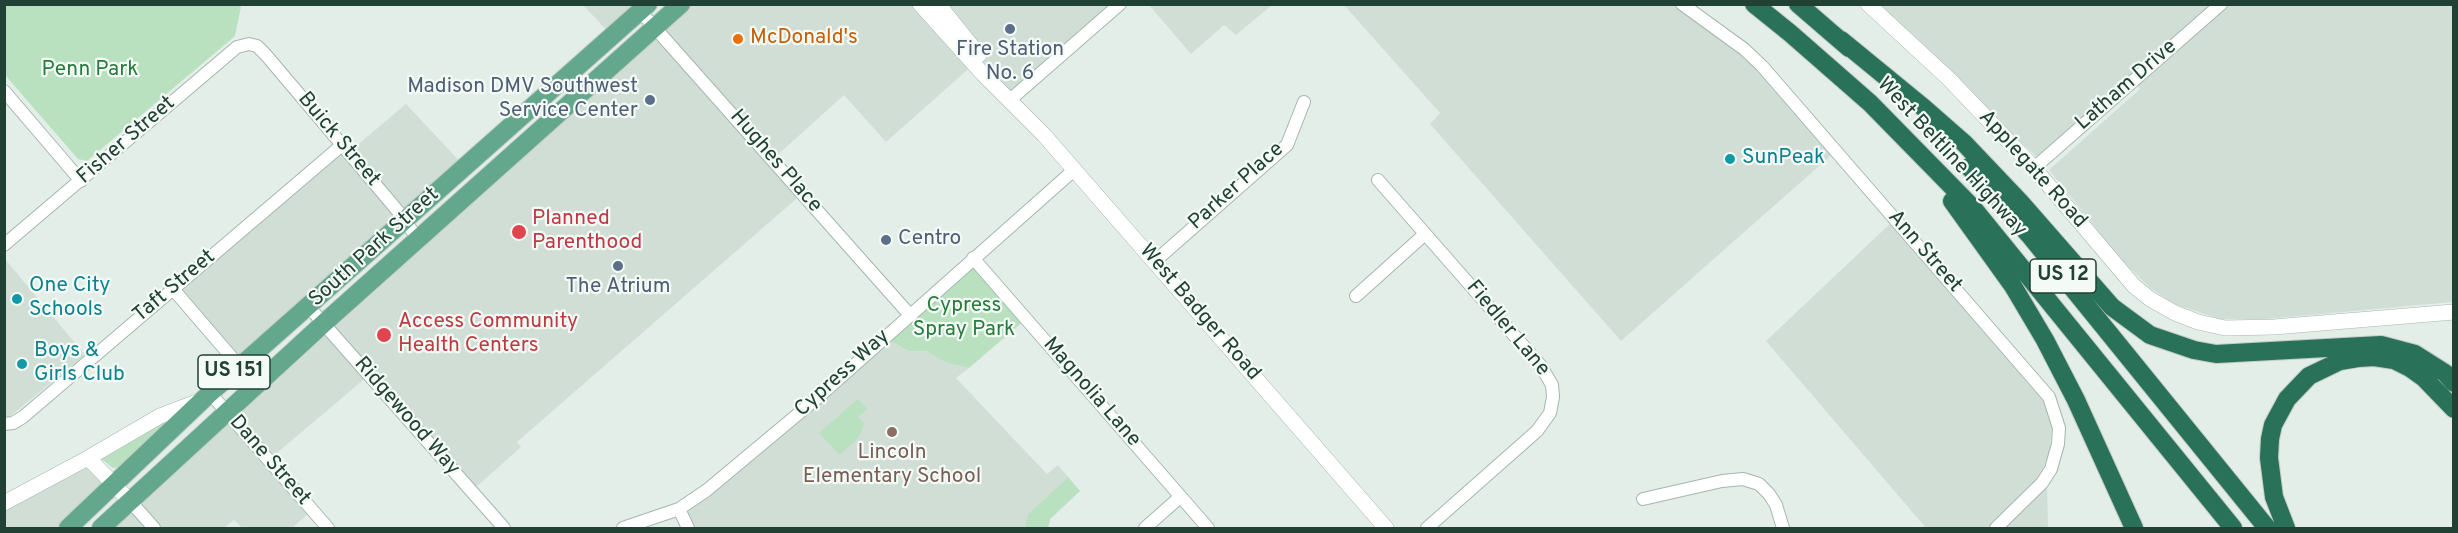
<!DOCTYPE html>
<html>
<head>
<meta charset="utf-8">
<style>
	body { margin:0 }
	#map { position:relative; width:2458px; height:533px; overflow:hidden; background:#e3eee8; font-family:Overpass,sans-serif }
	canvas { display:block }
	.frame { position:absolute; inset:0; border:6px solid #214134; pointer-events:none }
</style>
</head>
<body>
<div id="map">
<canvas width="2458" height="533"></canvas>
<div class="frame"></div>
</div>
<script>
const g = document.querySelector('canvas').getContext('2d');
g.lineJoin = 'round';
function paint(path, color) {
  g.fillStyle = color;
  g.fill(path, 'evenodd');
}
function poly(rows) {
  const path = new Path2D();
  for (const r of rows) {
    path.moveTo(r[0], r[1]);
    for (let i = 2; i < r.length; i += 2) path.lineTo(r[i], r[i + 1]);
  }
  return path;
}
function trace(path, color, width, dash) {
  g.strokeStyle = color;
  g.lineWidth = width;
  g.lineCap = dash ? 'butt' : 'round';
  g.setLineDash(dash || []);
  g.stroke(path);
}
function drawText(font, color, halo, rows, align = 'center') {
  g.font = font + ' Overpass,sans-serif';
  g.lineWidth = 4.5;
  g.setLineDash([]);
  g.textBaseline = 'middle';
  g.strokeStyle = halo;
  g.fillStyle = color;
  for (const [text, x, y, turn = 0] of rows) {
    g.save();
    g.translate(x, y);
    g.rotate((+turn || 0) * Math.PI / 180);
    g.textAlign = isNaN(turn) ? turn : align;
    if (halo) g.strokeText(text, 0, 0);
    g.fillText(text, 0, 0);
    g.restore();
  }
}
paint(poly([
	[583,5,648,5,612,36],
	[681,5,1120,5,1011,99,974,64,886,142,844,95,773,159,803,193,517,442,521,447,475,488,369,375,271,458,312,510,292,528,242,528,234,520,224,528,101,528],
	[1149,5,1272,5,1236,35,1224,25,1191,54],
	[1344,5,1682,5,1744,49,1836,151,1621,341,1430,124,1440,113],
	[1868,5,2453,5,2453,302,2265,319,2220,319,2174,304,2149,287,2122,260,2049,170,2140,89,2130,76,2037,157],
	[406,104,466,168,240,367,173,289,342,145,349,152],
	[1895,219,2040,384,2052,430,2049,456,2038,477,2047,488,2048,528,1926,528,1766,341],
	[5,259,85,355,9,417,4,417],
	[884,337,908,351,926,351,947,363,969,368,956,378,1047,474,1058,465,1080,491,1050,519,1048,528,688,528,679,509],
	[88,458,114,485,68,528,5,528,5,503]
]), '#d1ded6');
paint(poly([
	[238,4,241,7,235,36,87,161,78,159,5,75,5,5],
	[973,258,1026,319,969,368,947,363,926,351,908,351,884,337],
	[858,399,867,409,858,417,864,424,861,433,856,440,840,455,819,433],
	[165,420,168,421,121,467,113,468,100,458],
	[1068,477,1080,491,1050,519,1048,528,1025,528,1028,515]
]), '#bae1bf');
const minor = poly([
	[1682,4,1744,49,1762,66,2049,397,2059,428,2058,444,2051,469,2042,483,1996,528],
	[640,11,909,314],
	[4,91,81,181],
	[1011,99,1120,4],
	[2034,168,2221,4],
	[1378,180,1541,366,1552,385,1553,397,1550,413,1537,431,1427,528],
	[4,245,237,47,249,44,257,46,266,55,397,210,418,239],
	[973,258,1208,528],
	[1154,262,1287,145,1304,102],
	[173,289,240,367],
	[1356,296,1425,234],
	[308,306,504,528],
	[210,393,328,528],
	[4,424,13,423,23,417,342,145],
	[1643,499,1722,481,1743,479,1759,484,1769,494,1776,505,1783,528],
	[130,501,154,528],
	[679,509,688,528],
	[623,528,679,509,707,490,816,399,1074,170],
	[1145,528,1180,497]
]);
const tertiary = poly([
	[920,4,983,74,1044,135,1386,528],
	[938,4,979,55],
	[1868,4,1949,79,2034,168,2134,286,2150,299,2175,313,2198,322,2225,328,2274,327,2454,312],
	[88,458,160,416,202,400],
	[4,503,88,458,130,501]
]);
const primary = poly([
	[68,528,210,393,648,4],
	[101,528,324,323,681,4]
]);
const motorway = poly([
	[1754,4,1790,33,1870,103,1973,208,2233,528],
	[1798,4,1849,48],
	[1841,40,1924,108,1964,143,2021,203,2112,307,2150,335,2194,350,2216,354,2381,345,2415,354,2445,373,2454,383],
	[1969,167,2031,237,2267,528],
	[1952,201,2013,286,2045,340,2076,400,2134,528],
	[2286,528,2274,497,2269,458,2270,439,2273,425,2287,399,2309,376,2340,361,2358,358,2374,357,2394,360,2410,368,2424,378,2454,409]
]);
trace(minor, '#a5b7ae', 14);
trace(tertiary, '#a5b7ae', 16);
trace(primary, '#c1cac6', 20);
trace(motorway, '#c1cac6', 20);
trace(minor, '#fff', 12);
trace(tertiary, '#fff', 15);
trace(primary, '#63a88d', 18);
trace(motorway, '#297159', 18);
for (const [x, y, r, color] of [
	[1010,29,6,"#5c6f8a"],
	[738,39,6,"#e8710a"],
	[650,100,6,"#5c6f8a"],
	[1730,159,6,"#0f9aa8"],
	[519,232,8,"#e0444e"],
	[886,240,6,"#5c6f8a"],
	[618,266,6,"#5c6f8a"],
	[17,299,6,"#0f9aa8"],
	[384,335,8,"#e0444e"],
	[22,364,6,"#0f9aa8"],
	[892,432,6,"#8d6e63"]
]) {
  const dot = new Path2D();
  dot.arc(x, y, r, 0, 2 * Math.PI);
  g.fillStyle = color;
  g.fill(dot);
  trace(dot, '#f4faf6', 2);
}
for (const [x, y, w] of [
	[2063,276,66],
	[234,372,72]
]) {
  const box = new Path2D();
  box.roundRect(x - w / 2, y - 17, w, 34, 4.5);
  g.fillStyle = '#f4faf6';
  g.fill(box);
  trace(box, '#214134', 1.5);
}
drawText('bold 20px', '#214134', null, [
	["US 12",2063,276],
	["US 151",234,372]
]);
drawText('21px', '#c56008', '#f4faf6', [
	["McDonald's",750,39]
], 'left');
drawText('21px', '#4e5e75', '#f4faf6', [
	["Fire Station",1010,51],
	["No. 6",1010,75],
	["Madison DMV Southwest",638,88,"right"],
	["Service Center",638,112,"right"],
	["Centro",898,240,"left"],
	["The Atrium",618,288]
]);
drawText('21px', '#277c3d', '#f4faf6', [
	["Penn Park",90,71],
	["Cypress",964,307],
	["Spray Park",964,331]
]);
drawText('21px', '#214134', '#f4faf6', [
	["Latham Drive",2127,86,-41],
	["Buick Street",338,140,50],
	["Fisher Street",127,141,-41],
	["West Beltline Highway",1951,158,47],
	["Hughes Place",775,162,49],
	["Applegate Road",2032,170,48],
	["Parker Place",1237,187,-42],
	["South Park Street",375,248,-42],
	["Ann Street",1924,252,49],
	["Taft Street",175,287,-40],
	["West Badger Road",1199,313,49],
	["Fiedler Lane",1507,329,50],
	["Cypress Way",843,374,-42],
	["Magnolia Lane",1091,393,49],
	["Ridgewood Way",406,417,49],
	["Dane Street",269,461,49]
]);
drawText('21px', '#0d838f', '#f4faf6', [
	["SunPeak",1742,159],
	["One City",29,287],
	["Schools",29,311],
	["Boys &",34,352],
	["Girls Club",34,376]
], 'left');
drawText('21px', '#be3a42', '#f4faf6', [
	["Planned",532,220],
	["Parenthood",532,244],
	["Access Community",398,323],
	["Health Centers",398,347]
], 'left');
drawText('21px', '#785e54', '#f4faf6', [
	["Lincoln",892,454],
	["Elementary School",892,478]
]);
</script>
</body>
</html>
